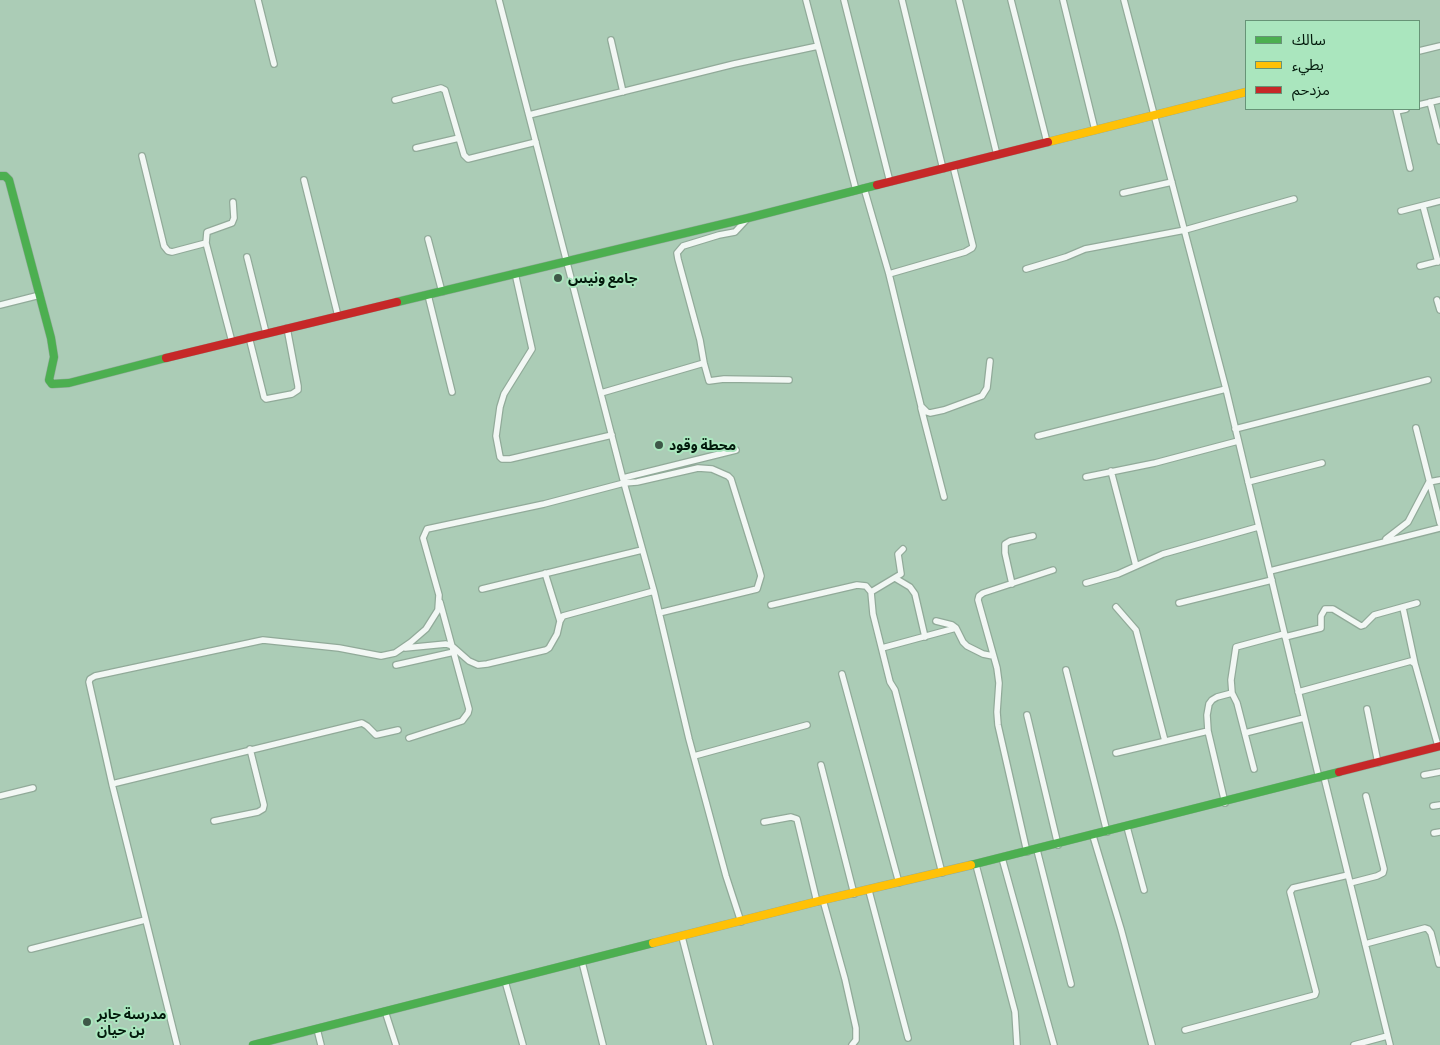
<!DOCTYPE html>
<html>
<head>
<meta charset="utf-8">
<style>
	body { margin:0 }
	#map { position:relative; width:1440px; height:1045px; overflow:hidden; background:#abccb6; font-family:Barlow,"Noto Sans Arabic",sans-serif }
	canvas { display:block }
	.legend { position:absolute; left:1245px; top:20px; width:175px; height:90px; box-sizing:border-box; background:#aae6be; border:1px solid #679477; margin:0; padding:6px 9px; list-style:none; font-size:15px; color:#031a0c }
	.legend li { display:flex; align-items:center; gap:10px; height:25px }
	.legend b { width:25px; border:1px solid #679477 }
</style>
</head>
<body>
<div id="map">
<canvas width="1440" height="1045"></canvas>
<ul class="legend">
<li><b style="height:6px;background:#4caf50"></b>سالك</li>
<li><b style="height:6px;background:#ffc107"></b>بطيء</li>
<li><b style="height:6px;background:#c62828"></b>مزدحم</li>
</ul>
</div>
<script>
const g = document.querySelector('canvas').getContext('2d');
g.lineJoin = 'round';
function poly(rows) {
  const path = new Path2D();
  for (const r of rows) {
    path.moveTo(r[0], r[1]);
    for (let i = 2; i < r.length; i += 2) path.lineTo(r[i], r[i + 1]);
  }
  return path;
}
function trace(path, color, width, dash) {
  g.strokeStyle = color;
  g.lineWidth = width;
  g.lineCap = dash ? 'butt' : 'round';
  g.setLineDash(dash || []);
  g.stroke(path);
}
function drawText(font, color, halo, rows, align = 'center') {
  g.font = font + ' Barlow,"Noto Sans Arabic",sans-serif';
  g.lineWidth = 4;
  g.setLineDash([]);
  g.textBaseline = 'middle';
  g.strokeStyle = halo;
  g.fillStyle = color;
  for (const [text, x, y, turn = 0] of rows) {
    g.save();
    g.translate(x, y);
    g.rotate((+turn || 0) * Math.PI / 180);
    g.textAlign = isNaN(turn) ? turn : align;
    if (halo) g.strokeText(text, 0, 0);
    g.fillText(text, 0, 0);
    g.restore();
  }
}
const street = poly([
	[258,0,274,64],
	[499,0,624,483,654,591,689,739,726,876,741,922],
	[806,0,856,190],
	[844,0,890,182],
	[902,0,943,169],
	[959,0,997,155],
	[1011,0,1047,142],
	[1063,0,1095,130],
	[1124,0,1226,389,1319,778],
	[611,40,623,92],
	[1419,51,1440,46],
	[395,100,441,88,445,90,464,155,468,159,536,142],
	[1430,102,1440,141],
	[1419,105,1440,100],
	[1396,109,1410,168],
	[1397,111,1406,109],
	[529,115,734,64,818,46],
	[416,148,459,138],
	[142,156,164,246,168,251,172,252,206,243,232,342],
	[304,180,338,316],
	[864,188,889,274,921,406,927,412,930,413,944,410,982,396,987,388,990,361],
	[1123,193,1172,182],
	[1423,206,1438,262],
	[1401,211,1440,201],
	[748,218,735,232,719,235,683,246,677,253,678,259,700,340,704,363,709,381,724,379,789,380],
	[428,239,442,292],
	[206,243,207,232,232,223,234,218,233,202],
	[247,257,266,333],
	[1420,266,1440,261],
	[1026,269,1066,257,1085,249,1185,230,1294,199],
	[515,273,532,349,504,394,500,407,496,436,500,457,502,459,510,459,612,435],
	[889,274,965,252,972,248,973,246,953,166],
	[428,295,452,392],
	[1437,300,1440,310],
	[0,305,40,295],
	[249,337,264,397,266,399,292,394,298,390,298,386,287,328],
	[601,393,704,363],
	[921,408,944,497],
	[1416,428,1440,523],
	[1235,429,1428,380],
	[1038,436,1226,389],
	[1111,471,1136,566],
	[1086,477,1155,463,1238,441],
	[623,478,736,450],
	[1248,482,1322,463],
	[1386,539,1408,522,1429,482,1440,480],
	[1270,571,1440,528],
	[545,573,560,621],
	[895,578,910,587,915,594,925,637],
	[1086,583,1118,574,1163,554,1258,527],
	[1012,584,1005,553,1005,544,1010,541,1033,536],
	[482,589,642,550],
	[871,592,901,574,898,554,903,549],
	[1179,603,1272,580],
	[771,605,857,585,866,586,871,592,873,614,890,682,895,690,942,873],
	[1116,607,1136,630,1165,741],
	[1403,608,1415,664],
	[936,621,952,625,956,628,963,642,967,646,983,654,993,656],
	[1285,637,1321,628,1321,616,1325,609,1333,609,1361,626,1364,625,1374,615,1417,603],
	[405,648,446,644,452,646,469,661,478,665,487,664,546,650,549,648,557,634,560,621,563,616,654,591],
	[882,648,956,628],
	[396,665,454,652],
	[1066,670,1107,832],
	[842,674,899,883],
	[1298,692,1411,661,1415,664,1438,746],
	[1367,709,1378,763],
	[1027,715,1058,845],
	[1245,733,1304,718],
	[409,738,462,721,468,713,469,709,440,602],
	[1116,753,1208,731],
	[694,756,807,725],
	[821,765,854,894],
	[1254,769,1237,703,1232,693,1231,680,1236,647,1284,634],
	[1424,775,1440,772],
	[1324,777,1390,1045],
	[112,784,362,723,367,726,376,735,398,730],
	[0,796,33,788],
	[1225,803,1208,731,1207,715,1209,704,1212,700,1217,697,1232,693],
	[1433,806,1440,805],
	[214,821,258,812,263,809,264,805,250,749],
	[764,822,791,817,797,819,817,902],
	[1127,827,1144,890],
	[1434,833,1440,832],
	[1093,836,1121,929,1152,1045],
	[1037,850,1071,984],
	[1027,852,998,725,997,712,999,683,997,668,978,600,979,596,983,593,1053,570],
	[1002,858,1054,1045],
	[976,865,1015,1012,1017,1045],
	[1350,883,1377,876,1383,873,1384,869,1366,796],
	[869,891,908,1038],
	[823,900,845,979,856,1028,856,1040,852,1045],
	[682,937,710,1045],
	[1365,944,1425,928,1428,929,1431,933,1439,964],
	[31,949,145,920],
	[582,962,603,1045],
	[505,981,523,1045],
	[385,1011,396,1045],
	[317,1029,321,1045],
	[1185,1030,1315,995,1316,992,1290,892,1293,888,1348,875],
	[177,1045,112,784,89,682,90,679,95,676,263,640,339,648,381,656,395,653,411,642,426,629,438,610,439,595,423,538,427,529,544,504,624,483,637,482,698,468,712,469,728,476,731,479,759,569,761,576,757,589,659,613],
	[1354,1045,1387,1036]
]);
const fast = poly([
	[0,176,5,176,9,180,51,338,54,357,49,380,52,384,69,383,166,358],
	[397,302,748,218,877,185],
	[971,865,1339,772],
	[253,1045,653,943]
]);
const slow = poly([
	[1048,142,1246,92],
	[653,943,823,900,971,865]
]);
const jam = poly([
	[877,185,1048,142],
	[166,358,397,302],
	[1339,772,1440,746]
]);
trace(street, '#91aa99', 8);
trace(fast, '#91aa99', 9);
trace(slow, '#91aa99', 9);
trace(jam, '#91aa99', 9);
trace(street, '#f2f7f4', 5.5);
trace(fast, '#4caf50', 8);
trace(slow, '#ffc107', 8);
trace(jam, '#c62828', 8);
for (const [x, y, r, color] of [
	[558,278,5,"#3e5848"],
	[659,445,5,"#3e5848"],
	[87,1022,5,"#3e5848"]
]) {
  const dot = new Path2D();
  dot.arc(x, y, r, 0, 2 * Math.PI);
  g.fillStyle = color;
  g.fill(dot);
  trace(dot, '#aae6be', 2);
}
drawText('bold 14px', '#031a0c', '#aae6be', [
	["جامع ونيس",568,278],
	["محطة وقود",669,445],
	["مدرسة جابر",97,1014],
	["بن حيان",97,1030]
], 'left');
</script>
</body>
</html>
